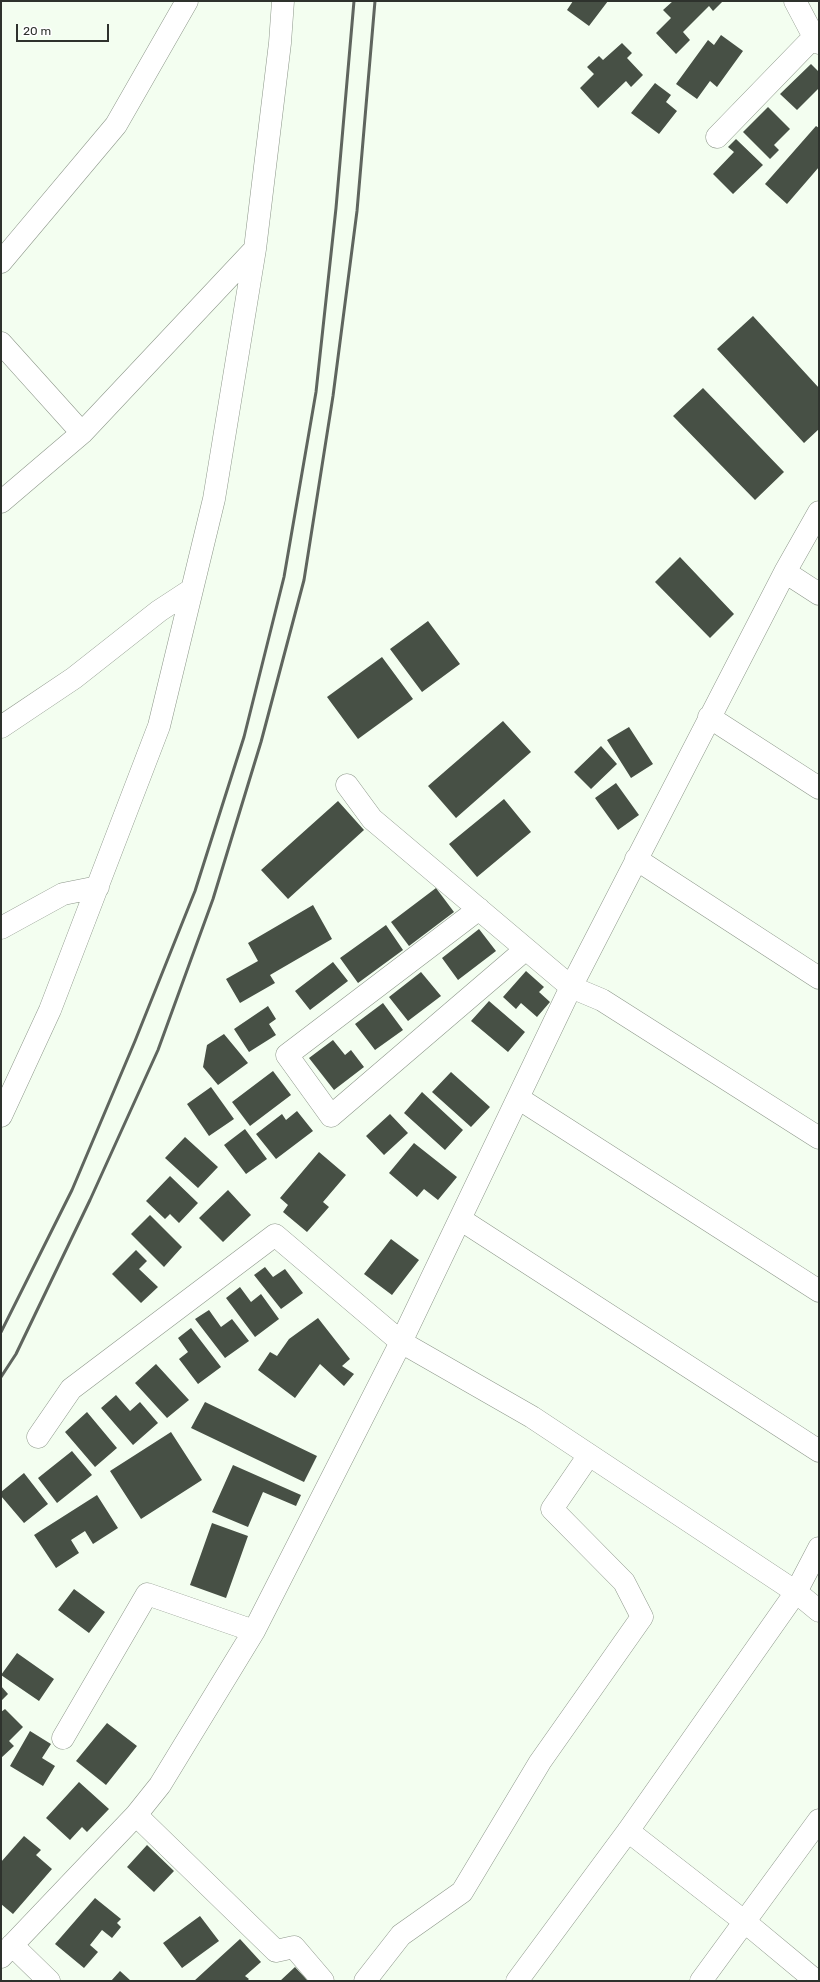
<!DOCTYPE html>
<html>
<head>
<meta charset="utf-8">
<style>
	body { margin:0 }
	#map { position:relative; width:820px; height:1982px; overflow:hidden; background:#f3fef0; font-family:Rubik,sans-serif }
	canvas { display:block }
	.frame { position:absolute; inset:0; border:2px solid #2e322d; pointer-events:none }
	.scale { position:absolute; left:16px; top:24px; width:93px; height:18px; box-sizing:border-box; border:2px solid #2e322d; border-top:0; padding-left:5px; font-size:12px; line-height:14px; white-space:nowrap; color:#2e322d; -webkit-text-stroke:3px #fff; paint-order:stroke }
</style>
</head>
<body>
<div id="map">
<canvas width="820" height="1982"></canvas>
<div class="frame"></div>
<div class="scale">20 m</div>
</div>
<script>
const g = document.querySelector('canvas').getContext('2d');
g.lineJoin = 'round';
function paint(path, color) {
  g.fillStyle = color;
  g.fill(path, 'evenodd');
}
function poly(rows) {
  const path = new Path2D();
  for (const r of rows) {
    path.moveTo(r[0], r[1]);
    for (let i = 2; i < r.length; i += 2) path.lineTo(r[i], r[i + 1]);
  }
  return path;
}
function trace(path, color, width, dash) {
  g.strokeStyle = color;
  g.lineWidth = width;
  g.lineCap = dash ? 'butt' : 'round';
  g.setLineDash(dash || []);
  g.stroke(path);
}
paint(poly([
	[573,1,608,1,589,26,567,10],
	[673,1,723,1,713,11,709,6,683,32,690,40,676,54,656,33,671,18,663,10],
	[721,35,743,51,717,87,710,81,697,99,676,84,708,40,714,45],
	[622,43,632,53,627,58,643,75,631,87,626,81,598,108,580,88,594,74,587,67,599,56,603,60],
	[811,64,819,72,819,88,797,110,780,94],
	[655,83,671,95,666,102,677,111,659,134,631,113],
	[768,107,790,129,774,145,779,150,770,159,743,132],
	[816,126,819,128,819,167,787,204,765,184],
	[736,139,763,165,733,194,713,174,734,152,728,147],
	[753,316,819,388,819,429,804,443,717,349],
	[703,388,784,472,755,500,673,416],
	[680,557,734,614,710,638,655,582],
	[428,621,460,664,422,692,390,649],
	[382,657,413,699,358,739,327,697],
	[503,721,531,752,456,818,428,786],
	[629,727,653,764,631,778,607,740],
	[601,746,617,764,591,789,574,772],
	[616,783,639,815,618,830,595,798],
	[504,799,531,832,477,877,449,844],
	[338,801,364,830,288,899,261,870],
	[436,888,454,912,409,946,391,922],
	[313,905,332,939,270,975,275,983,240,1003,226,979,258,961,248,943],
	[386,925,403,950,358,983,340,958],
	[479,929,496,951,458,980,442,958],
	[333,962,348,981,310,1010,295,991],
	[526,971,544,987,539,992,550,1002,537,1017,521,1003,516,1009,503,997],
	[421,972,441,996,408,1021,389,997],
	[489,1001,525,1032,508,1052,471,1021],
	[383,1003,403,1030,375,1050,355,1024],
	[268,1006,276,1019,269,1024,276,1035,249,1052,234,1029],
	[224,1034,248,1063,218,1085,203,1067,207,1045],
	[333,1040,345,1055,351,1050,364,1067,334,1090,309,1058],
	[273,1071,291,1095,250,1126,232,1102],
	[451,1072,490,1107,471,1127,432,1092],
	[211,1087,234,1119,209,1136,187,1104],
	[422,1092,463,1130,445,1150,404,1113],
	[297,1111,313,1131,276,1159,256,1134,282,1114,286,1120],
	[390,1114,408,1133,384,1155,366,1136],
	[245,1129,267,1159,246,1174,224,1145],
	[185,1137,218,1167,198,1188,165,1158],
	[414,1143,457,1177,438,1200,424,1189,417,1197,389,1173],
	[319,1152,346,1175,323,1202,329,1207,307,1232,283,1212,288,1205,280,1198],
	[170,1176,198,1203,179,1223,170,1214,165,1219,146,1201],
	[228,1190,251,1215,223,1242,199,1218],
	[150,1215,182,1247,164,1267,131,1234],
	[391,1239,419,1260,392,1295,364,1274],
	[136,1250,147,1261,139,1269,158,1287,141,1303,112,1274],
	[265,1267,273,1277,285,1269,303,1293,281,1309,254,1275],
	[240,1287,251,1302,261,1294,279,1319,255,1337,226,1298],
	[209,1310,221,1327,232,1319,249,1341,225,1358,195,1319],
	[318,1318,350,1359,342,1366,354,1374,344,1386,320,1364,295,1398,258,1370,270,1352,277,1356,289,1339],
	[191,1328,221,1367,198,1384,179,1359,188,1352,178,1338],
	[156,1364,189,1400,167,1418,135,1383],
	[116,1395,130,1411,140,1402,158,1423,133,1445,101,1408],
	[205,1402,317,1456,304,1482,191,1428],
	[87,1412,117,1448,95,1467,65,1432],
	[171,1432,202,1480,141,1519,110,1471],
	[72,1451,92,1475,57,1503,38,1478],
	[233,1465,301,1495,296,1506,263,1492,248,1527,212,1512],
	[24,1473,48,1504,24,1523,1,1496,1,1492],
	[97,1495,118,1528,93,1544,85,1531,71,1540,79,1553,56,1568,34,1535],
	[212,1523,248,1536,226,1598,190,1585],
	[74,1589,105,1612,89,1633,58,1610],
	[17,1653,54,1679,39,1701,1,1675],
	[1,1686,8,1694,1,1701],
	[5,1709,23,1727,9,1741,14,1746,1,1758,1,1712],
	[107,1723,137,1746,106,1785,76,1761],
	[30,1731,51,1744,42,1758,55,1766,43,1786,10,1766],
	[79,1782,109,1809,87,1832,82,1827,70,1840,46,1818],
	[24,1836,41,1850,36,1855,52,1869,13,1914,1,1904,1,1862],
	[147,1845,174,1871,154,1892,127,1867],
	[95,1898,121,1919,117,1923,121,1927,112,1938,102,1930,90,1945,98,1952,84,1968,55,1944],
	[200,1916,219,1941,182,1968,163,1943],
	[240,1939,261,1962,245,1976,249,1979,247,1981,194,1981],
	[295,1967,308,1981,280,1981],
	[120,1971,131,1981,111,1981]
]), '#475045');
const minor = poly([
	[795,1,814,37,819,43],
	[717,137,814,37],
	[1,262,116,125,187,1],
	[1,343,82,433],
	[1,502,82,433,255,249],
	[785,572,819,594],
	[709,717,819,788],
	[1,727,74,678,159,611,191,590],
	[347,785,372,819,571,987,602,1000,819,1138],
	[636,859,819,978],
	[479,909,287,1055,331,1116,526,949],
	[1,928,63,894,98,887],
	[518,1098,819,1291],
	[1,1116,50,1010,159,726,214,499,255,249,280,43,283,1],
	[460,1219,819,1451],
	[38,1437,71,1389,275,1235,401,1342,532,1417,796,1592,819,1611],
	[63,1738,147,1594,254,1631],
	[136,1815,276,1951,294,1947,323,1981],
	[628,1831,745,1922,816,1981],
	[12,1945,49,1981],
	[1,1957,136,1815,160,1785,254,1631,401,1342,571,987,785,572,819,512],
	[365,1981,401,1935,462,1892,540,1762,642,1617,624,1582,552,1509,589,1455],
	[517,1981,628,1831,796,1592,819,1548],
	[701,1981,819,1820]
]);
trace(minor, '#8d978a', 23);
trace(minor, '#fff', 22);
trace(poly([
	[1,1332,72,1190,135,1041,195,891,244,737,284,577,316,392,336,208,354,1],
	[1,1377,16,1354,90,1200,158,1050,213,899,261,742,304,580,333,396,357,211,375,1]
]), '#5f655e', 3);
</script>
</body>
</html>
